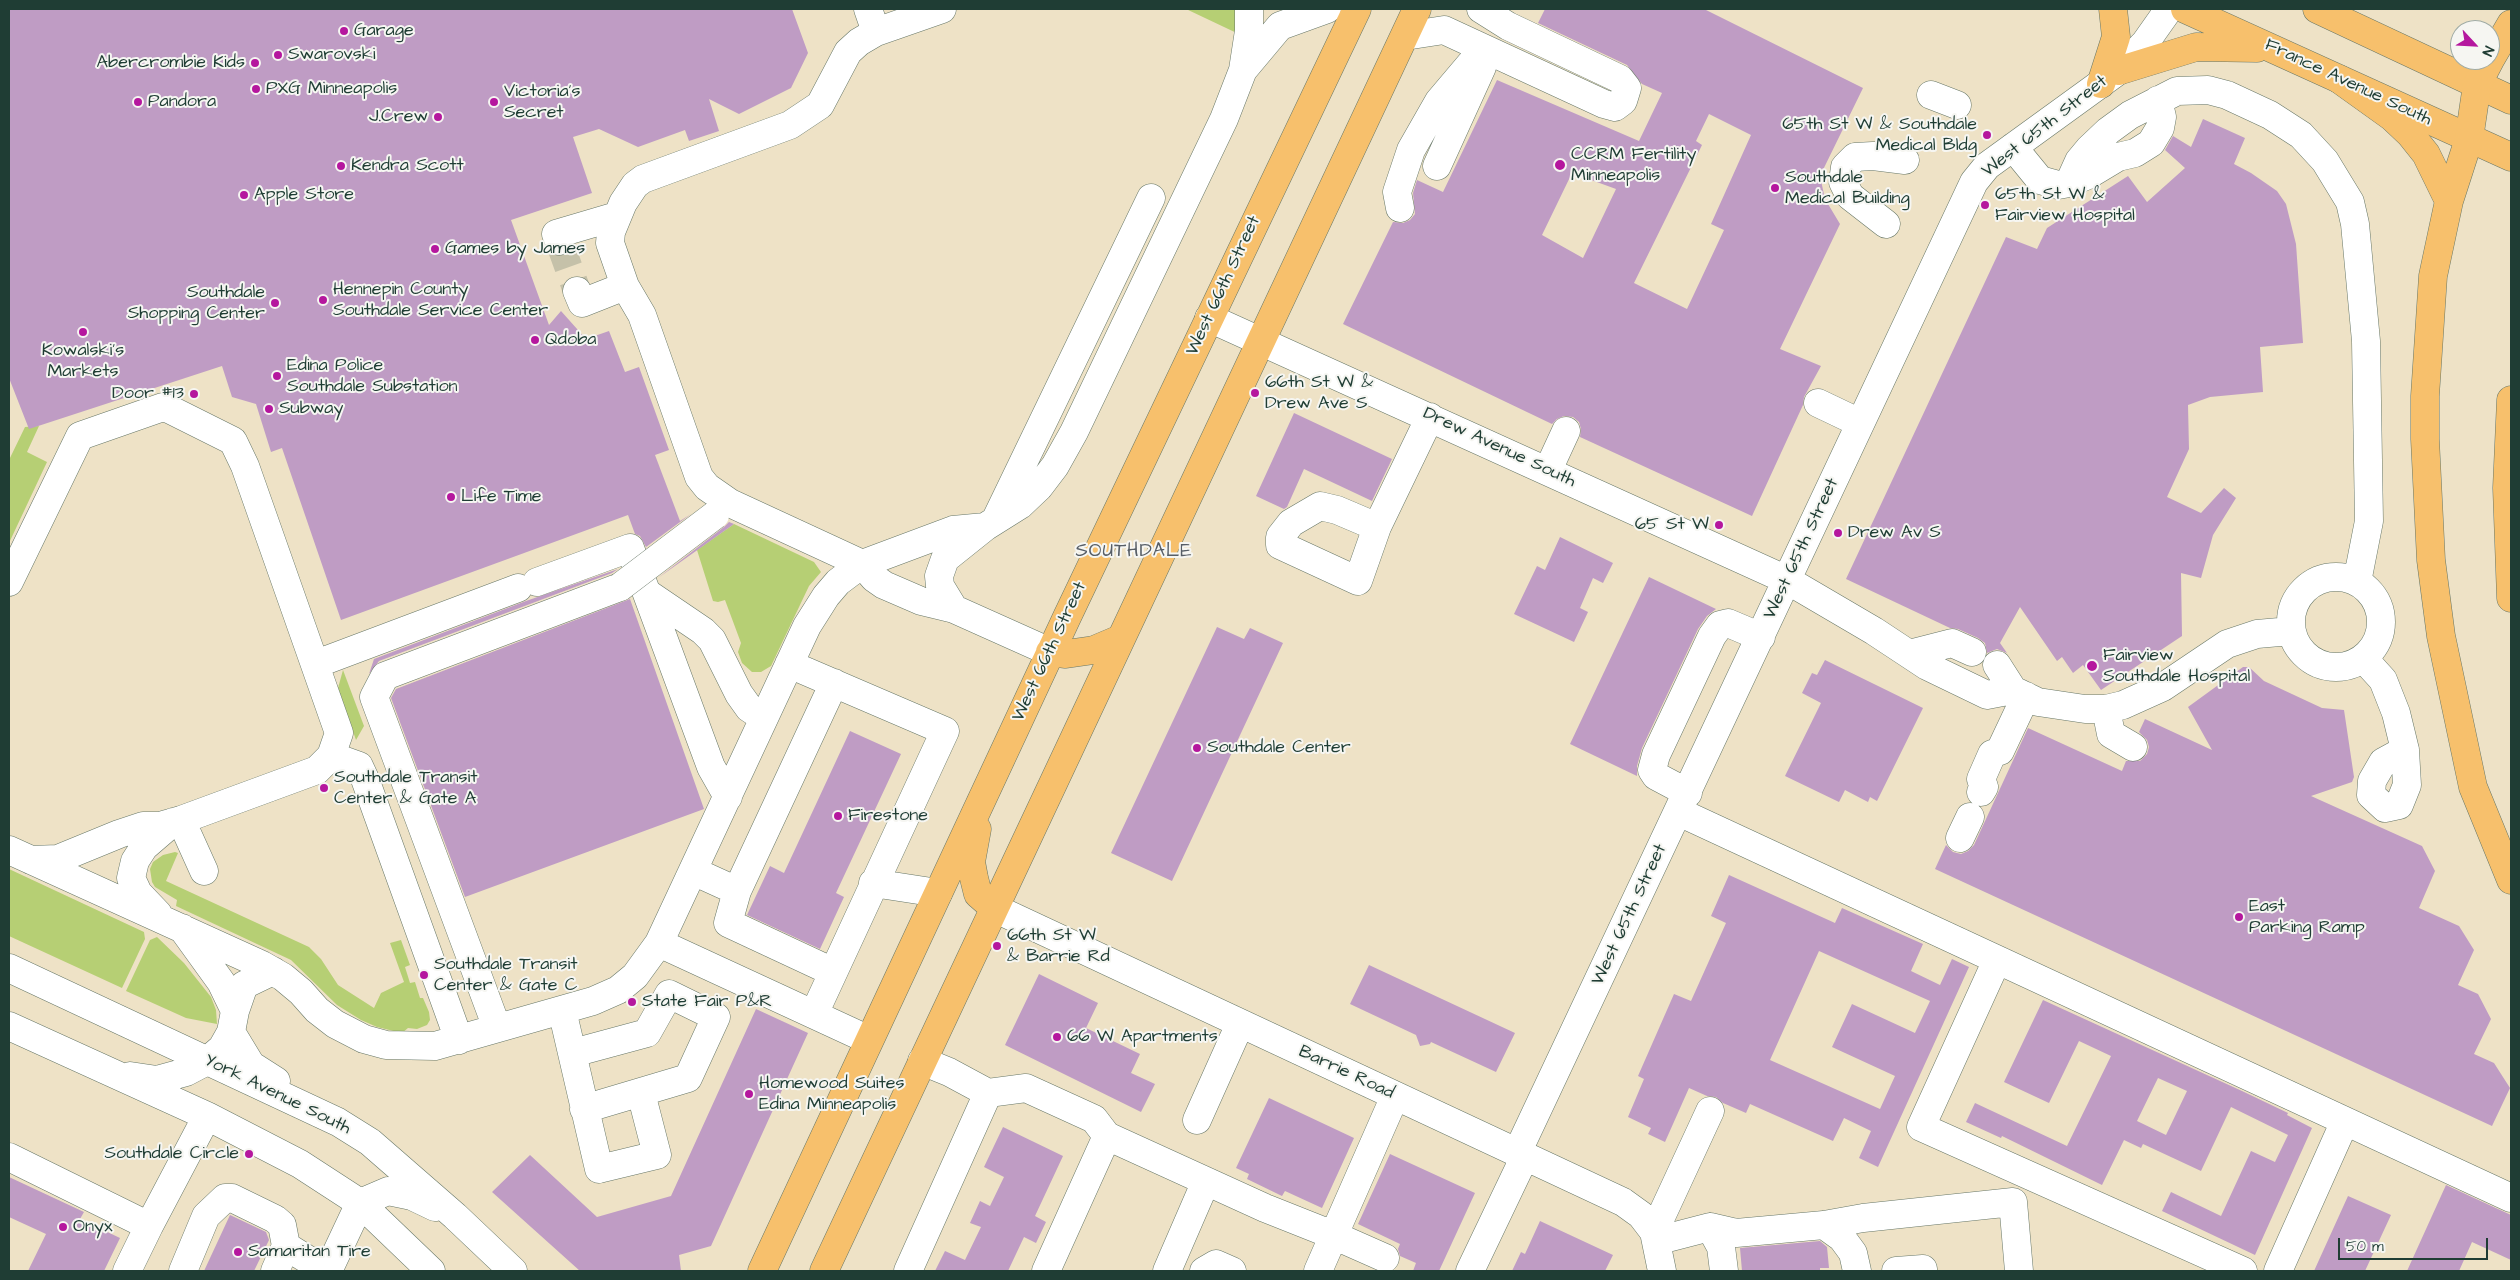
<!DOCTYPE html>
<html>
<head>
<meta charset="utf-8">
<style>
	body { margin:0 }
	#map { position:relative; width:2520px; height:1280px; overflow:hidden; background:#eee2c6; font-family:"Architects Daughter",sans-serif }
	canvas { display:block }
	.frame { position:absolute; inset:0; border:10px solid #1f3d34; pointer-events:none }
	.north { position:absolute; left:2450px; top:20px; width:50px; height:50px; box-sizing:border-box; background:#f6f6f2; border:1px solid #a0aca6; border-radius:50%; rotate:115deg; font-size:14px; font-weight:700; line-height:20px; text-align:center; color:#1f3d34 }
	.north::after { content:''; display:block; margin:auto; width:18px; height:22px; background:#b5179e; clip-path:polygon(50% 0,100% 100%,50% 72%,0 100%) }
	.scale { position:absolute; left:2338px; top:1238px; width:150px; height:22px; box-sizing:border-box; border:2px solid #1f3d34; border-top:0; padding-left:6px; font-size:15px; line-height:18px; white-space:nowrap; color:#1f3d34; -webkit-text-stroke:4px #f6f6f2; paint-order:stroke }
</style>
</head>
<body>
<div id="map">
<canvas width="2520" height="1280"></canvas>
<div class="frame"></div>
<div class="north">N</div>
<div class="scale">50 m</div>
</div>
<script>
const g = document.querySelector('canvas').getContext('2d');
g.lineJoin = 'round';
function paint(path, color) {
  g.fillStyle = color;
  g.fill(path, 'evenodd');
}
function poly(rows) {
  const path = new Path2D();
  for (const r of rows) {
    if (r.length === 3) {
      path.moveTo(r[0] + r[2], r[1]);
      path.arc(r[0], r[1], r[2], 0, 2 * Math.PI);
      continue;
    }
    path.moveTo(r[0], r[1]);
    for (let i = 2; i < r.length; i += 2) path.lineTo(r[i], r[i + 1]);
  }
  return path;
}
function trace(path, color, width, dash) {
  g.strokeStyle = color;
  g.lineWidth = width;
  g.lineCap = dash ? 'butt' : 'round';
  g.setLineDash(dash || []);
  g.stroke(path);
}
function drawText(font, color, halo, rows, align = 'center') {
  g.font = font + ' "Architects Daughter",sans-serif';
  g.lineWidth = 4;
  g.setLineDash([]);
  g.textBaseline = 'middle';
  g.strokeStyle = halo;
  g.fillStyle = color;
  for (const [text, x, y, turn = 0] of rows) {
    g.save();
    g.translate(x, y);
    g.rotate((+turn || 0) * Math.PI / 180);
    g.textAlign = isNaN(turn) ? turn : align;
    if (halo) g.strokeText(text, 0, 0);
    g.fillText(text, 0, 0);
    g.restore();
  }
}
paint(poly([
	[1186,9,1244,9,1243,36],
	[39,426,27,452,47,462,9,543,9,460,25,427],
	[734,524,814,562,821,572,809,586,771,666,761,672,752,672,742,663,738,652,741,643,725,600,718,602,713,601,697,550],
	[343,670,364,726,356,740,338,688],
	[175,852,178,853,166,881,309,947,321,959,338,985,374,1008,381,993,404,982,390,943,401,940,410,965,405,967,410,983,415,982,420,998,423,998,429,1012,430,1020,427,1025,417,1029,408,1028,402,1033,377,1027,361,1020,337,1005,291,960,176,906,177,900,155,887,152,882,150,869,153,862,163,855],
	[9,869,144,932,145,939,122,988,9,936],
	[157,937,184,963,211,997,216,1010,217,1024,186,1018,126,991,150,940]
]), '#b6cf74');
paint(poly([
	[9,9,792,9,808,53,791,88,739,114,709,99,719,131,689,141,685,130,638,147,599,129,573,137,592,193,511,220,549,325,561,311,586,339,609,331,625,372,639,367,669,450,655,455,680,521,691,514,646,547,640,536,635,534,628,515,341,620,282,448,271,452,256,404,232,397,222,366,29,429,9,378],
	[1545,9,1704,9,1863,88,1820,176,1825,199,1840,224,1780,349,1821,366,1804,397,1803,405,1752,516,1580,437,1581,429,1579,422,1573,417,1564,416,1557,419,1552,424,1343,324,1393,222,1403,223,1410,220,1415,214,1413,193,1417,180,1443,192,1497,80,1639,141,1662,93,1642,84,1627,65,1538,23],
	[1709,114,1751,135,1711,224,1724,230,1687,309,1634,283,1702,145,1696,141],
	[1572,173,1616,189,1583,258,1542,235],
	[2203,119,2245,138,2234,164,2251,173,2277,191,2286,204,2296,244,2303,343,2260,347,2263,392,2210,397,2188,405,2189,449,2167,497,2201,513,2224,488,2236,498,2213,535,2201,578,2181,573,2182,636,2101,690,2083,665,2073,673,2062,657,2057,661,2020,607,2000,643,2007,653,1997,649,1987,653,1985,643,1978,638,1958,629,1950,628,1846,579,2006,237,2037,249,2047,228,2128,176,2147,202,2185,168,2165,150,2173,136,2191,147],
	[1294,413,1392,459,1372,501,1304,469,1287,507,1284,509,1256,496],
	[729,522,734,524,658,578,724,527],
	[1560,537,1613,563,1603,583,1593,578,1580,608,1588,612,1574,642,1514,614,1537,566,1545,570],
	[618,569,612,573,379,661,369,674,374,659,526,601],
	[1649,577,1716,609,1707,616,1698,629,1642,748,1637,766,1637,776,1570,744],
	[630,599,704,809,465,897,391,698,396,689],
	[1217,627,1244,639,1250,628,1283,643,1172,881,1111,853],
	[1825,660,1923,708,1877,801,1870,797,1868,802,1845,790,1839,802,1785,776,1821,703,1802,693,1812,673,1817,675],
	[2243,667,2249,667,2264,681,2322,708,2344,710,2354,777,2352,782,2311,796,2422,846,2435,871,2419,908,2459,926,2474,950,2458,985,2478,994,2491,1019,2474,1054,2494,1063,2510,1088,2492,1126,1935,869,1946,845,1953,852,1961,854,1968,851,1974,845,2028,728,2122,771,2126,761,2140,761,2147,754,2149,747,2147,740,2139,732,2145,719,2212,750,2188,707],
	[850,731,901,754,836,893,844,897,820,949,747,915,770,866,784,873],
	[1729,875,1835,923,1842,908,1923,944,1911,971,1940,985,1952,959,1969,967,1878,1167,1859,1158,1871,1131,1844,1118,1833,1141,1750,1104,1746,1113,1723,1103,1716,1097,1707,1096,1689,1088,1665,1142,1648,1134,1651,1128,1628,1117,1644,1079,1638,1076,1674,994,1691,1001,1726,923,1711,916],
	[1819,951,1930,1001,1915,1033,1852,1004,1832,1047,1895,1076,1880,1109,1770,1060],
	[1369,965,1515,1033,1496,1072,1431,1042,1430,1044,1420,1046,1416,1035,1350,1004],
	[1039,974,1098,1003,1086,1028,1140,1054,1131,1073,1155,1084,1141,1112,1005,1045],
	[2043,1000,2242,1091,2288,1113,2287,1115,2312,1128,2255,1255,2162,1211,2171,1192,2221,1216,2251,1151,2275,1162,2288,1135,2231,1107,2201,1171,2143,1144,2141,1148,2124,1140,2102,1185,2002,1136,2001,1138,1966,1122,1975,1103,2067,1146,2111,1056,2079,1041,2049,1103,2004,1082],
	[2158,1078,2187,1091,2166,1135,2137,1121],
	[756,1009,808,1033,711,1246,679,1255,681,1271,580,1271,492,1192,530,1155,597,1217,671,1196],
	[1269,1098,1354,1138,1322,1208,1285,1191,1282,1196,1247,1179,1249,1174,1236,1168],
	[1003,1127,1063,1156,1035,1216,1046,1222,1036,1243,1024,1237,1008,1271,935,1271,945,1251,965,1260,981,1227,970,1223,980,1201,990,1206,1004,1177,984,1167],
	[1390,1154,1475,1193,1439,1271,1413,1271,1416,1263,1400,1256,1398,1249,1400,1244,1358,1224],
	[9,1177,84,1212,80,1219,120,1238,104,1271,28,1271,46,1234,9,1217],
	[2446,1185,2511,1215,2511,1260,2472,1242,2459,1271,2407,1271],
	[2348,1196,2391,1215,2365,1271,2314,1271],
	[230,1215,266,1232,269,1240,254,1271,204,1271],
	[1540,1221,1613,1255,1605,1271,1512,1271,1521,1252,1525,1254],
	[1820,1241,1827,1247,1829,1268,1820,1268,1820,1271,1742,1271,1740,1248]
]), '#bf9cc4');
trace(poly([
	[559,241,577,291]
]), '#c5c1a9', 28, [28, 14]);
const minor = poly([
	[868,9,876,32],
	[942,9,876,32,859,42,848,52,820,105,790,125,643,179,635,185,623,203,611,232,610,243,625,286,642,315,699,477,707,487,730,503,862,564,874,578,884,585,921,601,954,609,1050,652],
	[1405,36,1444,30,1604,104,1615,107,1623,101,1627,88,1620,79,1508,26,1481,9],
	[1244,69,1280,26,1327,9],
	[1931,95,1957,105],
	[2013,147,2040,180,2058,185,2069,183,2079,161,2089,149,2108,131,2130,115,2177,91,2208,90,2227,95,2270,115,2301,135,2325,161,2350,202,2355,224,2366,341,2369,521,2357,582],
	[1437,166,1482,67,1482,58],
	[2069,183,2088,175,2118,157,2135,153,2151,143,2160,128,2162,117,2158,100],
	[1400,208,1397,192,1411,150,1439,101,1483,49],
	[1886,224,1850,196,1843,182,1845,167,1855,157,1873,156,1905,160],
	[559,241,556,234,617,216],
	[577,291,582,303,625,286],
	[1209,318,1787,580,1874,631,1927,666,1987,695,2013,690,2038,702,2085,709,2106,709,2123,705,2163,687,2227,644,2257,634,2291,631],
	[1818,403,1860,423],
	[1548,470,1566,431],
	[996,519,1151,198],
	[1377,527,1337,510,1320,506,1291,523,1280,537,1280,545,1358,581,1377,527,1430,417],
	[2336,622,45],
	[9,582,80,436,163,407,171,410,233,441,245,466,339,733,331,756,317,770,181,820,160,826,143,826,119,834,58,859,31,860],
	[537,582,630,548,711,767,728,797],
	[647,593,703,631,712,640,739,694,749,708,764,718],
	[954,609,940,586,939,576,945,559,985,527,1020,505,1039,487,1055,466,1074,432,1224,119,1243,70,1249,31,1249,9],
	[1909,654,1952,643,1972,652],
	[2363,658,2383,680,2396,713,2405,750,2407,785,2399,805,2385,808,2371,795,2372,781,2383,762,2405,750],
	[316,664,518,588],
	[789,664,945,731,814,1014],
	[1997,665,2013,690],
	[2106,709,2111,734,2133,747],
	[331,756,359,766,365,779,459,1040],
	[1981,792,1984,787,1981,779,1992,754,2000,751,2026,696],
	[1688,793,1656,776,1652,770,1656,755,1712,636,1720,625,1728,623,1761,637],
	[1679,812,2511,1198],
	[181,820,204,871],
	[1960,838,1970,817],
	[9,850,262,965,283,977,301,992,317,1010,335,1024,364,1039,386,1045,435,1046,593,1001,618,990,635,976,659,943,807,626,826,596,838,582,862,564,953,530,985,527],
	[693,871,737,891,834,683],
	[873,883,938,893],
	[737,891,728,923,833,972],
	[994,908,1623,1202,1641,1215,1654,1232,1662,1271],
	[158,914,138,893,131,878,135,861,144,847,173,822],
	[182,928,221,982,235,1011],
	[659,943,869,1040],
	[1997,960,1921,1127,2243,1271],
	[9,968,338,1122,370,1142,455,1216,513,1271],
	[562,1010,599,1169,657,1155,641,1093],
	[9,1026,207,1116,300,1164,360,1203,431,1271],
	[497,1028,374,697,385,676,620,587],
	[231,1032,251,1065,276,1081],
	[573,1053,647,1033,669,994,716,1017,688,1078,584,1109],
	[922,1061,949,1072,988,1093,1026,1088,1094,1119,1107,1136,1265,1208,1333,1235,1385,1258],
	[130,1076,157,1080,186,1072,207,1061,222,1048,231,1032,235,1011,244,985,273,971],
	[1197,1120,1240,1024],
	[1517,1153,1974,182,1987,166,2118,71,2145,43,2169,9],
	[9,1157,149,1226,207,1116],
	[1824,1225,1842,1238,1853,1253,1857,1271],
	[1710,1227,1721,1247,1724,1271],
	[1654,1232,1710,1111],
	[1656,1241,1710,1227,1736,1233,1824,1225,1863,1218,2013,1202,2019,1271],
	[286,1246,326,1271],
	[127,1271,149,1226],
	[183,1271,206,1216,225,1198,232,1198,275,1219,282,1225,286,1246,275,1271],
	[328,1271,360,1203,388,1191,412,1196,435,1207],
	[908,1271,988,1093],
	[1046,1271,1107,1136],
	[1167,1271,1206,1181],
	[1204,1271,1216,1264,1232,1271],
	[1318,1271,1395,1096],
	[1470,1271,1525,1156],
	[1896,1271,1923,1269,1923,1271],
	[2278,1271,2345,1121]
]);
const major = poly([
	[2185,9,2511,157],
	[2317,9,2511,100],
	[2118,71,2196,47,2257,48],
	[2101,84,2116,37,2113,9],
	[1050,652,1066,654,1094,650,1120,639],
	[977,829,971,862,974,878,978,894,994,908],
	[762,1271,1067,617,1357,9],
	[824,1271,1417,9]
]);
const highway = poly([
	[2490,60,2477,85,2469,139,2449,201,2433,276,2425,396,2425,439,2431,560,2441,636,2473,787,2511,880],
	[2490,60,2511,24],
	[2339,79,2392,117,2410,134,2426,154,2449,201],
	[2511,400,2507,488,2511,598]
]);
trace(minor, '#677767', 29);
trace(major, '#677767', 29);
trace(highway, '#677767', 29);
trace(minor, '#fff', 28);
trace(major, '#f7c06c', 28);
trace(highway, '#f7c06c', 28);
const minorBridge = poly([
	[620,587,715,515]
]);
trace(minorBridge, '#677767', 29, []);
trace(minorBridge, '#fff', 28);
for (const [x, y, r, color] of [
	[344,31,5,"#b5179e"],
	[278,55,5,"#b5179e"],
	[255,63,5,"#b5179e"],
	[256,89,5,"#b5179e"],
	[138,102,5,"#b5179e"],
	[494,102,5,"#b5179e"],
	[438,117,5,"#b5179e"],
	[1987,135,5,"#b5179e"],
	[1560,165,6,"#b5179e"],
	[341,166,5,"#b5179e"],
	[1775,188,5,"#b5179e"],
	[244,195,5,"#b5179e"],
	[1985,205,5,"#b5179e"],
	[435,249,5,"#b5179e"],
	[323,300,5,"#b5179e"],
	[275,303,5,"#b5179e"],
	[83,332,5,"#b5179e"],
	[535,340,5,"#b5179e"],
	[277,376,5,"#b5179e"],
	[1255,393,5,"#b5179e"],
	[194,394,5,"#b5179e"],
	[269,409,5,"#b5179e"],
	[451,497,5,"#b5179e"],
	[1719,525,5,"#b5179e"],
	[1838,533,5,"#b5179e"],
	[2092,666,6,"#b5179e"],
	[1197,748,5,"#b5179e"],
	[324,788,5,"#b5179e"],
	[838,816,5,"#b5179e"],
	[2239,917,5,"#b5179e"],
	[997,946,5,"#b5179e"],
	[424,975,5,"#b5179e"],
	[632,1002,5,"#b5179e"],
	[1057,1037,5,"#b5179e"],
	[749,1094,5,"#b5179e"],
	[249,1154,5,"#b5179e"],
	[63,1227,5,"#b5179e"],
	[238,1252,5,"#b5179e"]
]) {
  const dot = new Path2D();
  dot.arc(x, y, r, 0, 2 * Math.PI);
  g.fillStyle = color;
  g.fill(dot);
  trace(dot, '#f6f6f2', 2);
}
drawText('18px', '#1f3d34', '#f6f6f2', [
	["Garage",354,31],
	["Swarovski",288,55],
	["Abercrombie Kids",245,63,"right"],
	["PXG Minneapolis",266,89],
	["Victoria's",504,92],
	["Secret",504,113],
	["Pandora",148,102],
	["J.Crew",428,117,"right"],
	["65th St W & Southdale",1977,125,"right"],
	["Medical Bldg",1977,146,"right"],
	["CCRM Fertility",1571,155],
	["Minneapolis",1571,176],
	["Kendra Scott",351,166],
	["Southdale",1785,178],
	["Medical Building",1785,199],
	["Apple Store",254,195],
	["65th St W &",1995,195],
	["Fairview Hospital",1995,216],
	["Games by James",445,249],
	["Hennepin County",333,290],
	["Southdale Service Center",333,311],
	["Southdale",265,293,"right"],
	["Shopping Center",265,314,"right"],
	["Qdoba",545,340],
	["Kowalski's",83,351,"center"],
	["Markets",83,372,"center"],
	["Edina Police",287,366],
	["Southdale Substation",287,387],
	["66th St W &",1265,383],
	["Drew Ave S",1265,404],
	["Door #13",184,394,"right"],
	["Subway",279,409],
	["Life Time",461,497],
	["65 St W",1709,525,"right"],
	["Drew Av S",1848,533],
	["Fairview",2103,656],
	["Southdale Hospital",2103,677],
	["Southdale Center",1207,748],
	["Southdale Transit",334,778],
	["Center & Gate A",334,799],
	["Firestone",848,816],
	["East",2249,907],
	["Parking Ramp",2249,928],
	["66th St W",1007,936],
	["& Barrie Rd",1007,957],
	["Southdale Transit",434,965],
	["Center & Gate C",434,986],
	["State Fair P&R",642,1002],
	["66 W Apartments",1067,1037],
	["Homewood Suites",759,1084],
	["Edina Minneapolis",759,1105],
	["Southdale Circle",239,1154,"right"],
	["Onyx",73,1227],
	["Samaritan Tire",248,1252]
], 'left');
drawText('18px', '#1f3d34', '#f6f6f2', [
	["France Avenue South",2348,83,25],
	["West 65th Street",2045,127,-38],
	["West 66th Street",1224,286,-65],
	["Drew Avenue South",1499,448,25],
	["West 65th Street",1802,549,-65],
	["West 66th Street",1050,652,-65],
	["West 65th Street",1630,915,-65],
	["Barrie Road",1346,1073,25],
	["York Avenue South",277,1095,26]
]);
g.letterSpacing = '1px';
drawText('19px', '#575e66', '#f6f6f2', [
	["SOUTHDALE",1134,552]
]);
g.letterSpacing = '0px';
</script>
</body>
</html>
